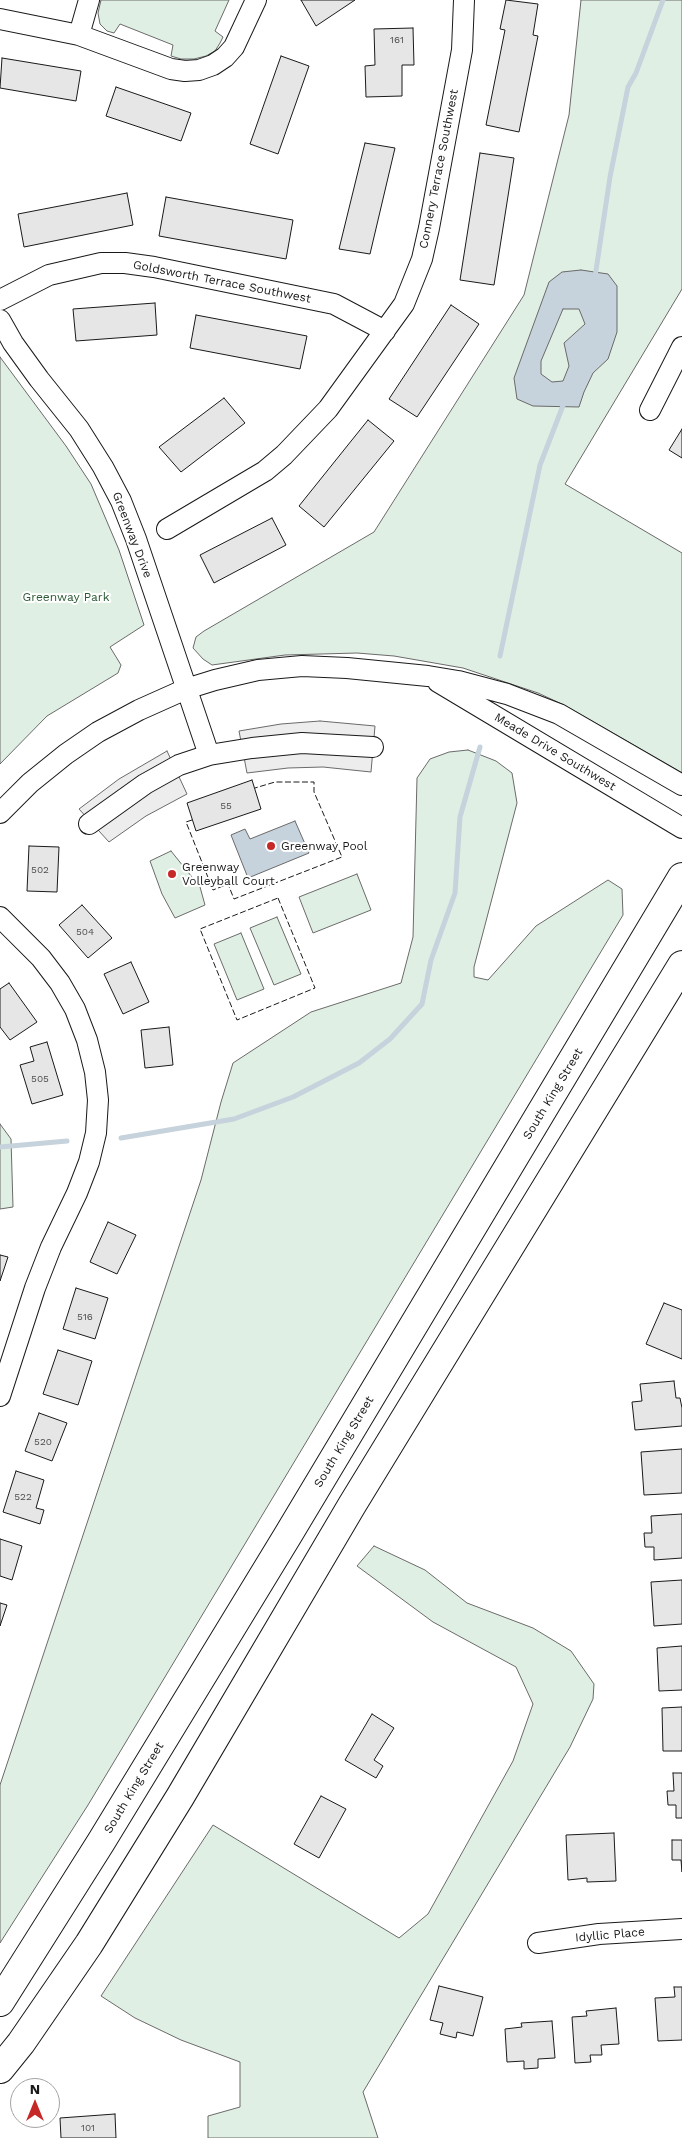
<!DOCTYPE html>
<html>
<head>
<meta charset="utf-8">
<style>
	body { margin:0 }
	#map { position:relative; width:682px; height:2138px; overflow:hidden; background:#fff; font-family:"Work Sans",sans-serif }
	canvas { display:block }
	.north { position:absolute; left:10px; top:2078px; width:50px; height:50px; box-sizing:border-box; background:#fff; border:1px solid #a3a3a3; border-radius:50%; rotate:0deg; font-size:14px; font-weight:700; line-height:20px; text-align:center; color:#1a1a1a }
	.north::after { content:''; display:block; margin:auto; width:18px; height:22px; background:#c62828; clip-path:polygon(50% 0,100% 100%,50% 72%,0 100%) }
</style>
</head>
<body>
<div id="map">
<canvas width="682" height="2138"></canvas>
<div class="north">N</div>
</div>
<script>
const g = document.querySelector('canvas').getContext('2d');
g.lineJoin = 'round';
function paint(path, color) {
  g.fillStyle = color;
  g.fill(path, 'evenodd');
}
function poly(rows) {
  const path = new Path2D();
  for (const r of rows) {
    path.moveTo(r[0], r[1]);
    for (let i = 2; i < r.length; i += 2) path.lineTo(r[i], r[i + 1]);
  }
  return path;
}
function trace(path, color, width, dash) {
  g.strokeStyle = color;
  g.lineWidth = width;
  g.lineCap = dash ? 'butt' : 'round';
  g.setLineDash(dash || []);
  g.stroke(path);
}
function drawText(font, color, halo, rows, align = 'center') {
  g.font = font + ' "Work Sans",sans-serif';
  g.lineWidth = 4;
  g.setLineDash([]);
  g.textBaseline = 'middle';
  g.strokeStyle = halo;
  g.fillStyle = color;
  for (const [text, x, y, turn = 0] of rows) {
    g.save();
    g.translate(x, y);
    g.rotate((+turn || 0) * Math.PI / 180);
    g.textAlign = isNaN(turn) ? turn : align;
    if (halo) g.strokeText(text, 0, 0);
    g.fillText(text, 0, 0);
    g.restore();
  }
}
const green = poly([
	[101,0,229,0,215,31,223,37,220,43,215,51,206,56,194,59,181,59,171,56,173,45,120,24,114,33,107,31,100,24,98,13,101,0],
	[581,0,682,0,682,289,565,484,682,553,682,773,566,706,538,693,463,668,394,656,357,653,285,655,212,665,203,659,193,648,196,637,204,631,374,532,524,295,569,115,581,0],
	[0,357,66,446,91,484,119,550,144,625,110,647,121,665,118,673,47,716,0,764,0,357],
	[468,750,496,761,512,773,517,803,474,967,474,977,488,980,536,926,608,880,622,889,623,915,88,1805,0,1943,0,1785,201,1180,221,1102,233,1063,311,1012,401,983,413,937,417,778,430,759,449,752,468,750],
	[171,851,200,887,205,905,175,918,162,894,150,861,171,851],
	[357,874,371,910,313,933,299,897,357,874],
	[277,917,301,974,274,985,250,928,277,917],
	[241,933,264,989,237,1000,214,944,241,933],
	[0,1124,11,1139,13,1207,0,1209,0,1124],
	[374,1546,425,1570,467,1603,533,1628,571,1651,594,1684,593,1699,570,1747,363,2092,378,2138,208,2138,208,2116,240,2107,240,2062,181,2040,135,2018,101,1996,213,1825,399,1938,428,1914,513,1761,533,1704,516,1667,433,1622,357,1566,374,1546]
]);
paint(green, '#e0efe3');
trace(green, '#6a6a6a', 1);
const parking = poly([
	[320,721,375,726,371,772,323,767,288,768,247,773,239,731,281,724,320,721],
	[167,751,187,794,146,816,109,842,79,809,119,779,167,751]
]);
paint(parking, '#ededed');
trace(parking, '#6a6a6a', 1);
const water = poly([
	[581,270,608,274,617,286,617,332,608,359,593,373,584,392,579,407,533,406,517,399,514,378,549,282,562,272,581,270],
	[563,309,579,309,585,324,564,343,569,366,563,381,552,382,541,374,541,361,563,309],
	[295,821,309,853,248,878,231,835,245,829,250,839,295,821]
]);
paint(water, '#c6d2dc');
trace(water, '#6a6a6a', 1);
trace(poly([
	[595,277,610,177,628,87,636,73,663,0],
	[500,656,540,465,564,403],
	[121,1138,234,1119,293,1097,359,1063,390,1039,422,1004,431,960,455,893,460,817,480,747],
	[0,1147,67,1141]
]), '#c6d2dc', 5);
const building = poly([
	[301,0,355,0,316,26,301,0],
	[506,0,538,4,533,35,538,36,519,132,486,125,505,30,500,29,506,0],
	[413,28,414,65,402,65,402,96,366,97,365,66,375,65,374,29,413,28],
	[281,56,309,66,278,154,250,144,281,56],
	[2,58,81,71,76,101,0,88,2,58],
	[116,87,191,113,181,141,106,116,116,87],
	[365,143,395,148,370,254,339,249,365,143],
	[480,153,514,158,494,285,460,280,480,153],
	[127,193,133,225,24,247,18,214,127,193],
	[166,197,293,220,286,259,159,236,166,197],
	[155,303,157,335,76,341,73,309,155,303],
	[451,305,479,324,417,417,389,399,451,305],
	[196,315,307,336,300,369,190,348,196,315],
	[224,398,245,423,181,472,159,447,224,398],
	[368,420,394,441,324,527,299,506,368,420],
	[682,429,682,458,669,450,682,429],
	[272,518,286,545,214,583,200,555,272,518],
	[252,780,261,809,196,831,187,803,252,780],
	[29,846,59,847,57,892,27,891,29,846],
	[82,905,112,938,88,958,59,925,82,905],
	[131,962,149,1002,123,1014,104,974,131,962],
	[9,983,37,1022,10,1040,0,1027,0,989,9,983],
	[169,1027,173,1065,145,1068,141,1030,169,1027],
	[47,1042,63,1095,32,1104,20,1065,34,1061,30,1047,47,1042],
	[108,1222,136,1235,117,1274,90,1262,108,1222],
	[0,1255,8,1257,0,1281,0,1255],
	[76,1288,108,1298,95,1339,63,1329,76,1288],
	[664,1303,682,1310,682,1359,646,1344,664,1303],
	[58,1350,92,1361,78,1405,43,1394,58,1350],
	[674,1381,676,1398,680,1398,682,1408,682,1426,635,1430,632,1402,642,1401,640,1384,674,1381],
	[39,1413,67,1423,52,1461,25,1451,39,1413],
	[682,1449,682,1493,644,1495,641,1452,682,1449],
	[16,1471,44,1480,36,1508,44,1510,40,1524,3,1512,16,1471],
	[682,1514,682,1558,654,1560,654,1547,645,1547,644,1533,652,1533,651,1516,682,1514],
	[0,1539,22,1546,12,1580,0,1576,0,1539],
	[682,1580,682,1624,654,1626,651,1582,682,1580],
	[0,1603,7,1605,0,1626,0,1603],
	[682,1646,682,1690,659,1691,657,1648,682,1646],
	[682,1707,682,1751,663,1751,662,1708,682,1707],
	[372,1714,394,1728,374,1760,383,1766,376,1778,345,1760,372,1714],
	[673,1773,682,1773,682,1818,676,1818,676,1805,668,1805,667,1791,674,1791,673,1773],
	[321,1796,346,1809,319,1858,294,1844,321,1796],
	[614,1833,616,1881,587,1882,587,1878,568,1880,566,1835,614,1833],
	[672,1840,682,1840,682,1872,681,1860,672,1860,672,1840],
	[439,1986,483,1997,473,2036,457,2032,456,2038,440,2034,443,2023,430,2020,439,1986],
	[674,1987,682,1987,682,2040,658,2041,655,1998,675,1997,674,1987],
	[616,2008,619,2044,601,2045,602,2055,590,2055,591,2062,575,2063,572,2017,587,2016,586,2011,616,2008],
	[552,2021,555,2058,538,2059,538,2068,524,2069,524,2061,507,2062,505,2029,522,2027,521,2023,552,2021],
	[115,2114,116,2138,61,2138,60,2118,115,2114]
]);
paint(building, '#e6e6e6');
trace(building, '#1a1a1a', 1);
const minor = poly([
	[0,19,79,35,171,69,185,71,199,70,213,65,225,57,234,47,256,0],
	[79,35,89,0],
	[0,300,49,275,101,263,125,263,154,267,334,304,385,331],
	[0,320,13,343,39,379,79,429,103,467,121,501,136,539,209,755],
	[650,410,682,347],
	[167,529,265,471,284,455,328,409,404,304,422,259,429,228,462,50,464,0],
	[438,682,682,828],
	[0,813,30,783,66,754,98,732,139,710,186,689,215,680,258,670,302,666,347,668,428,676,458,681,507,694,559,714,682,785],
	[89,824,145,784,179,765,209,755,252,748,302,743,373,747],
	[0,917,41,958,60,983,75,1009,87,1040,95,1072,98,1100,96,1133,89,1162,77,1193,51,1247,35,1288,0,1396],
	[538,1943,599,1934,682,1929]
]);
const highway = poly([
	[0,2002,101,1842,288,1535,682,877],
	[0,2069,21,2043,89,1944,180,1797,352,1505,682,965]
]);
trace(minor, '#1a1a1a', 22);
trace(highway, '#1a1a1a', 30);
trace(minor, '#fff', 20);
trace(highway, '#fff', 28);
trace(poly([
	[192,820,186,822,213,890,228,884,234,899,342,857,314,792,314,782,275,782,255,788],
	[278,898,315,988,237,1020,200,929,278,898]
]), '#1a1a1a', 1, [6, 2.5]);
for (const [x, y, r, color] of [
	[271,846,5,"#c62828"],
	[172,874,5,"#c62828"]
]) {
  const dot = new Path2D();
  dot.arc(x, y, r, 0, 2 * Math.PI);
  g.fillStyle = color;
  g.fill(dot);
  trace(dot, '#fff', 2);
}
drawText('10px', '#4d4d4d', null, [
	["161",397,40],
	["55",226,806],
	["502",40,870],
	["504",85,932],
	["505",40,1079],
	["516",85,1317],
	["520",43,1442],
	["522",23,1497],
	["101",88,2128]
]);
drawText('12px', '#1a1a1a', '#fff', [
	["Connery Terrace Southwest",439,169,-79],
	["Goldsworth Terrace Southwest",222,282,11],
	["Greenway Drive",132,535,69],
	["Meade Drive Southwest",555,752,31],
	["South King Street",553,1094,-59],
	["South King Street",344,1442,-59],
	["South King Street",134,1788,-59],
	["Idyllic Place",610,1935,-5]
]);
drawText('12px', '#2b5a34', '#fff', [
	["Greenway Park",66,597]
]);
drawText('12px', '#1a1a1a', '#fff', [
	["Greenway Pool",281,846],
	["Greenway",182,867],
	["Volleyball Court",182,881]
], 'left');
</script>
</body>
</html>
